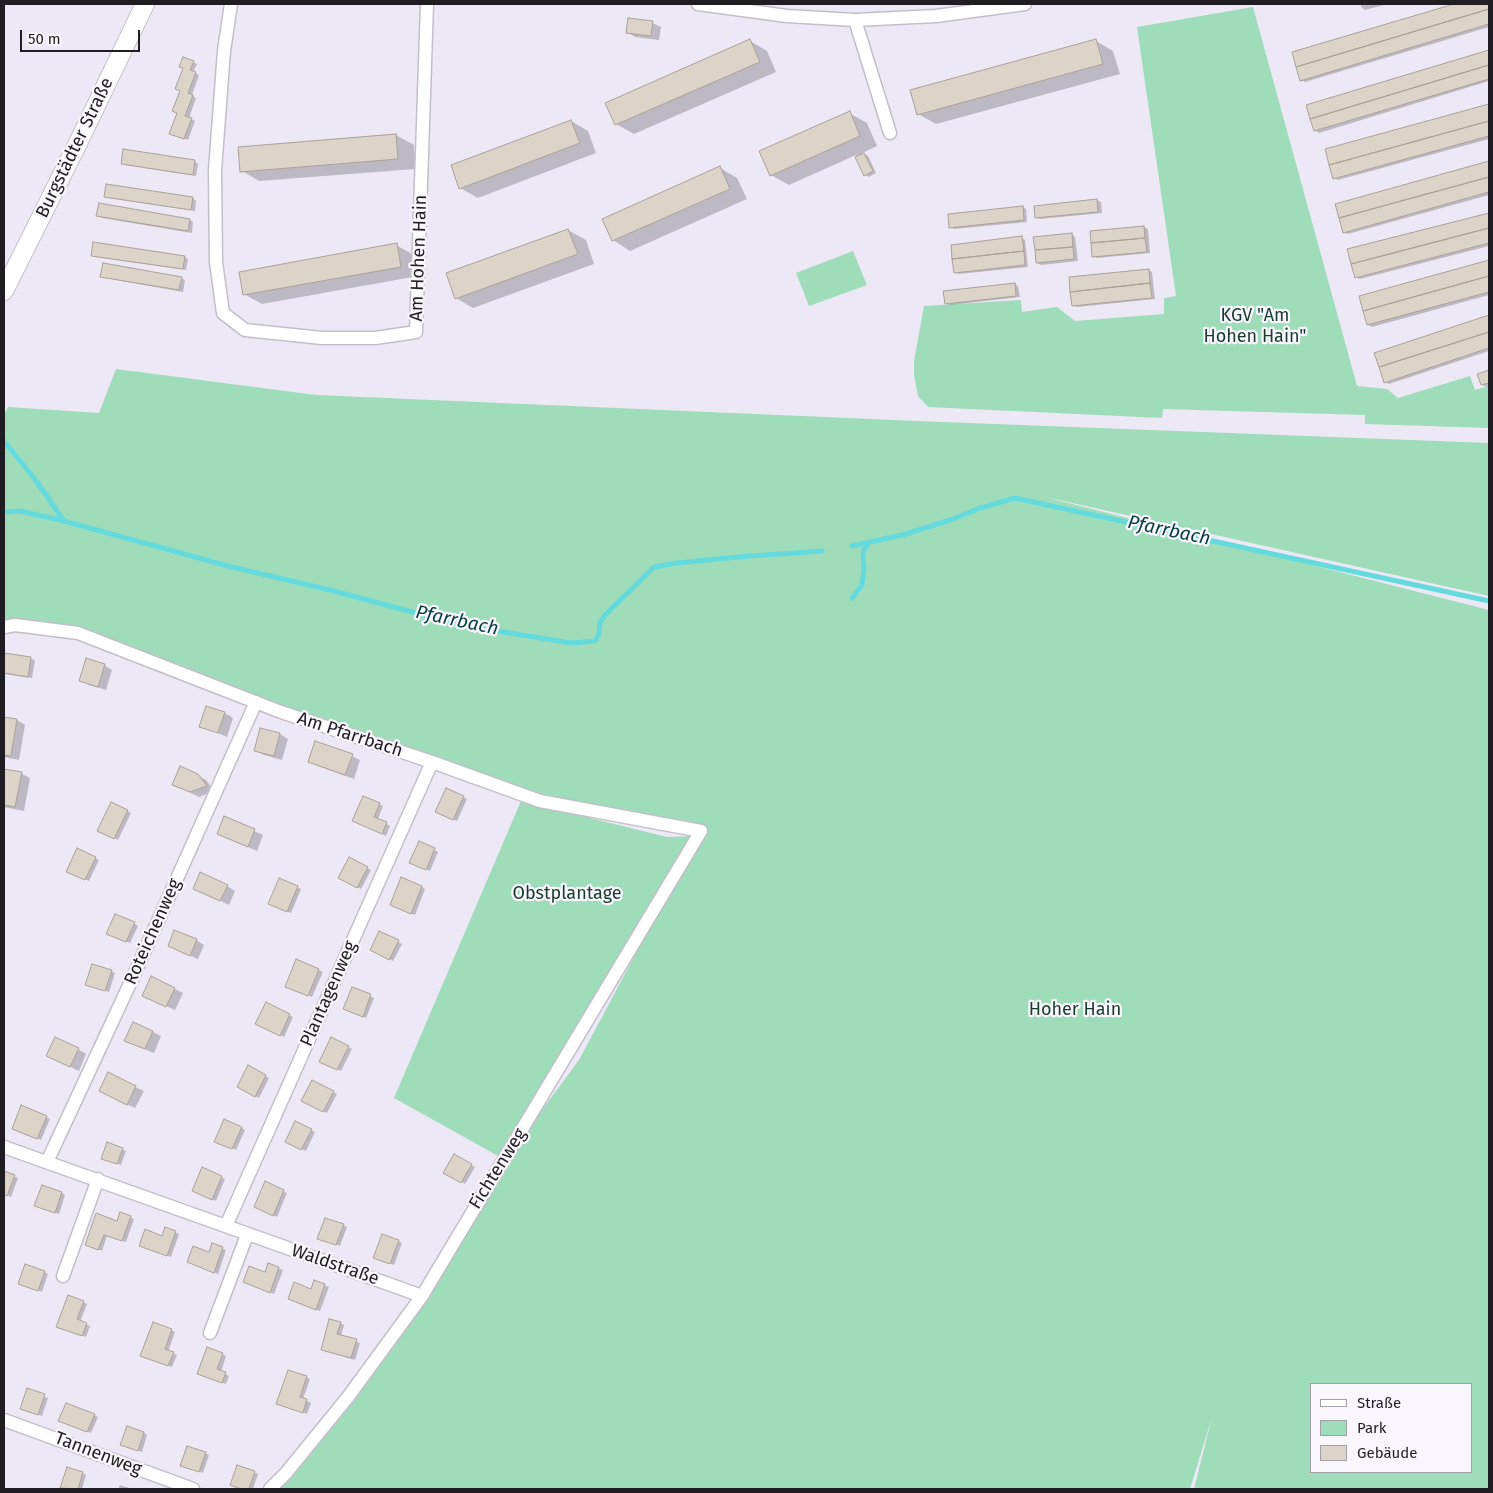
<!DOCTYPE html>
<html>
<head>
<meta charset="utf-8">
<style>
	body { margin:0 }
	#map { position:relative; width:1493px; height:1493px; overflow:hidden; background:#ede8f5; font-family:"Fira Sans",sans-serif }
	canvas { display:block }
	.frame { position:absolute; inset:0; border:5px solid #1f1d22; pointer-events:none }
	.legend { position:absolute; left:1310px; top:1383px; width:162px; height:90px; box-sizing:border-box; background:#f9f6fe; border:1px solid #a29fa6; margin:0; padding:6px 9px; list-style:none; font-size:15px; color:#1f1d22 }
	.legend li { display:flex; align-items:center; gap:10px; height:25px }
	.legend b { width:25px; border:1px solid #a29fa6 }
	.scale { position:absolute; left:20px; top:30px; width:120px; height:22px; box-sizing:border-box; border:2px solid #1f1d22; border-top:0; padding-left:6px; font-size:15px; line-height:18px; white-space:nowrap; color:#1f1d22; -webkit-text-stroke:4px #f9f6fe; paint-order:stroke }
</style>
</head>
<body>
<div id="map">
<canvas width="1493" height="1493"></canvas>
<div class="frame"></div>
<ul class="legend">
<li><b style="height:6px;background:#fff"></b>Straße</li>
<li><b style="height:14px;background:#9fdcb9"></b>Park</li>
<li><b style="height:14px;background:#dcd4c8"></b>Gebäude</li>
</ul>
<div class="scale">50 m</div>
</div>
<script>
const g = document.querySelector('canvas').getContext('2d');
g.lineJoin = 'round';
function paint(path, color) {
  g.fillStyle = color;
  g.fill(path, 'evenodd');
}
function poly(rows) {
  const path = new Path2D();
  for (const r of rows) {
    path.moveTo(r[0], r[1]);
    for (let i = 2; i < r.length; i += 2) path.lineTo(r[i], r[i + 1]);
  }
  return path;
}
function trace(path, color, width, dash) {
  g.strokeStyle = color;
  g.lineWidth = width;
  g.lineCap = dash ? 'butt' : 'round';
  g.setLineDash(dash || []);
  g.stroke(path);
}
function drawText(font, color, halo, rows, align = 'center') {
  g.font = font + ' "Fira Sans",sans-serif';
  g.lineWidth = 4.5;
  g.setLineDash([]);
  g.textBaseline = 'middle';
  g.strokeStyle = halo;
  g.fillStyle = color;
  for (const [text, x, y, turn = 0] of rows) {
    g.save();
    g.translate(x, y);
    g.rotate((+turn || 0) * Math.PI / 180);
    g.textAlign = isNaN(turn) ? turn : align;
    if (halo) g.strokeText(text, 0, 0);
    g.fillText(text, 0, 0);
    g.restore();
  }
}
paint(poly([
	[1253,7,1357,386,1387,389,1398,398,1470,376,1475,390,1489,386,1489,428,1365,424,1365,415,1163,409,1162,418,928,407,918,396,914,375,914,361,924,306,1021,300,1022,312,1057,307,1075,321,1164,314,1164,298,1176,296,1137,27],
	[853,251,867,285,809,306,796,273],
	[116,369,316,395,917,421,1489,443,1489,596,1041,496,1489,610,1489,1489,1194,1489,1212,1417,1190,1489,270,1489,348,1397,502,1164,579,1060,701,831,540,801,78,633,4,627,4,415,8,407,99,413],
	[1312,1384,1472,1384,1472,1472,1312,1472],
	[521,801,667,837,693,836,500,1157,394,1098]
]), '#9fdcb9');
paint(poly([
	[1360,4,1388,4,1365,10,1362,8],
	[1458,4,1489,4,1489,27,1305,82,1301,80,1293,53],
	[652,23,661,27,659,40,635,37,627,32],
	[750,41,767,51,776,72,634,134,616,124],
	[1096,41,1113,51,1120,74,936,124,918,114],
	[1489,51,1489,81,1319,133,1315,130,1307,106],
	[193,62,197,64,193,72,199,75,192,95,196,98,189,118,195,121,188,140,174,135,185,68],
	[1489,105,1489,139,1338,180,1334,178,1326,150],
	[849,113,867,123,877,146,862,153,868,156,876,173,869,177,865,175,856,155,789,185,771,175],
	[571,121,588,131,596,153,478,198,460,188],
	[396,135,414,145,415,169,259,181,242,171,240,148],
	[194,161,198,164,196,176,126,165,122,163],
	[1489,163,1489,195,1348,234,1344,232,1337,205],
	[720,168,737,178,747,199,630,251,613,240],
	[106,196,193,198,196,201,195,211,109,198],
	[1097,200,1101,202,1102,213,1040,219,1036,217],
	[1022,207,1026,209,1027,222,954,229,951,227],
	[1489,214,1489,246,1360,279,1356,277,1349,250],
	[98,215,190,220,193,222,192,233,102,218],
	[1144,227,1148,229,1150,253,1097,258,1093,256],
	[568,230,586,240,594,264,473,308,456,298],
	[1072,234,1075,237,1078,261,1041,265,1037,263],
	[1022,238,1025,240,1028,267,959,274,955,272],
	[396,245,414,255,418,276,262,304,244,294],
	[92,255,184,257,188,259,186,270,96,257],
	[1489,261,1489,295,1372,327,1368,325,1361,297],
	[1148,270,1152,272,1155,299,1077,307,1073,305],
	[102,276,181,278,185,280,183,292,105,278],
	[1015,284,1018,286,1020,297,950,305,946,303],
	[1489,316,1489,351,1389,384,1385,382,1375,354],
	[1489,372,1489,386,1486,387,1482,385,1479,375],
	[4,654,31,658,35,661,32,678,4,674],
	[104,665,112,670,106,690,89,685,81,680],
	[207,707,225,713,233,718,227,737,201,726],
	[4,718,17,720,25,725,19,760,4,757],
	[261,729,280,734,288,739,282,760,264,755,255,750],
	[352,756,360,760,354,779,318,766,310,761],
	[4,770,22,774,30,778,24,811,4,807],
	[197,775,206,780,214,791,199,797,174,785],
	[364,797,383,806,378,819,390,826,386,836,357,823],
	[463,797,467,799,457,821,440,814],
	[112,803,131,813,118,840,98,831],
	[225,818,263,835,257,851,218,834],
	[420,843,438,852,430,871,415,864],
	[95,858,99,860,89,881,72,873],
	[349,859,371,870,361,889,339,878],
	[227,886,235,891,229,905,194,888],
	[297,887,301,889,291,913,273,906],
	[422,887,425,889,415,915,395,907],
	[134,923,138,926,130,943,111,935],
	[380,932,402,944,393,961,371,949],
	[196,940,204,945,198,959,169,946],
	[297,961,323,972,312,997,290,988],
	[111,971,115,973,109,992,90,986],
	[152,978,183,993,175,1010,152,1000],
	[352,988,374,998,366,1018,348,1011],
	[266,1004,293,1017,284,1037,260,1025],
	[153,1032,161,1036,154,1053,134,1045],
	[331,1039,352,1049,341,1071,321,1061],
	[78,1049,86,1054,79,1071,56,1060],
	[248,1067,269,1078,259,1098,238,1087],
	[312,1082,337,1094,327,1113,303,1101],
	[135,1087,144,1091,135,1108,109,1096],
	[46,1117,50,1119,41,1140,17,1130],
	[242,1128,245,1130,236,1150,220,1143],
	[311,1130,315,1132,306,1151,290,1144],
	[122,1149,126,1151,121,1165,106,1160],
	[454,1155,475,1167,465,1184,445,1172],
	[202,1169,225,1179,216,1201,197,1193],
	[4,1172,18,1178,11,1197,4,1194],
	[266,1183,287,1193,277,1217,259,1208],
	[62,1193,65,1195,59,1214,36,1206],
	[130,1217,134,1219,126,1242,107,1236,102,1251,90,1246,117,1222],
	[343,1225,347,1227,340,1246,323,1240],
	[166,1228,179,1234,171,1257,144,1247,163,1237],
	[398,1241,402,1243,394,1265,378,1259],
	[213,1244,226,1250,218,1274,192,1264,210,1253],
	[269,1265,283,1270,274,1294,248,1284,266,1273],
	[44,1272,48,1274,42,1292,23,1285],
	[315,1282,329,1287,320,1311,293,1301,312,1291],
	[83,1302,87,1304,80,1322,90,1326,86,1337,62,1328],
	[340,1323,344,1325,341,1336,360,1343,355,1360,322,1350],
	[153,1324,175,1332,168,1352,177,1355,172,1367,145,1358],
	[207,1348,226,1356,221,1372,229,1376,226,1384,202,1375],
	[306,1377,310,1379,303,1399,311,1403,307,1414,282,1405],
	[28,1390,48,1398,42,1416,25,1410],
	[94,1415,98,1417,91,1433,64,1423],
	[144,1433,147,1435,142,1452,122,1445],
	[205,1453,209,1455,203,1473,185,1467],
	[254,1472,258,1474,253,1489,242,1489,231,1485],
	[82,1473,86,1475,82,1489,65,1489,62,1487],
	[120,1485,133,1489,118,1489]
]), '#0003');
trace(poly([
	[4,441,37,482,64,521],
	[4,512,20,511,64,521,228,566,334,591,461,625,571,643,595,641,599,634,600,622,606,614,654,567,677,563,749,556,822,551],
	[852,546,906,534,953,519,980,508,1015,498,1489,601],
	[852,598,862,585,864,569,863,552,868,543]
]), '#65dadd', 5);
const building = poly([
	[1454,4,1489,4,1489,9,1296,67,1292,52,1454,4],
	[1489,9,1489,24,1300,81,1296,67,1489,9],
	[628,18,653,21,651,36,626,33,628,18],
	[750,39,760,62,615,125,605,103,750,39],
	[1096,39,1103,64,917,115,910,90,1096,39],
	[1489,50,1489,65,1310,119,1306,105,1489,50],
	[183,57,194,61,190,70,196,72,188,93,193,95,185,116,192,118,184,139,169,134,177,113,172,111,180,91,175,89,183,68,179,67,183,57],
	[1489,65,1489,79,1314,131,1310,119,1489,65],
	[1489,104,1489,121,1329,165,1325,149,1489,104],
	[850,111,860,136,770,176,759,151,850,111],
	[571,120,580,143,459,189,451,165,571,120],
	[1489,121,1489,136,1333,179,1329,165,1489,121],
	[396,134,398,159,240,172,238,147,396,134],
	[123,149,195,160,193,175,121,164,123,149],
	[864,153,873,171,864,176,855,157,864,153],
	[1489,161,1489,177,1339,218,1335,204,1489,161],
	[720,166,730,189,612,241,602,219,720,166],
	[1489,177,1489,192,1343,233,1339,218,1489,177],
	[106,184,193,197,191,210,104,197,106,184],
	[1097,199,1098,212,1035,218,1034,206,1097,199],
	[99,203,190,219,188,231,96,216,99,203],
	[1023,206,1024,220,949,228,948,214,1023,206],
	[1489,213,1489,228,1351,264,1347,249,1489,213],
	[1144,226,1145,238,1091,243,1090,231,1144,226],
	[1489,228,1489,243,1355,278,1351,264,1489,228],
	[568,229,578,254,455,299,446,273,568,229],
	[1072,233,1073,247,1035,250,1033,237,1072,233],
	[1022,236,1024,251,952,259,951,245,1022,236],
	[1145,238,1147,252,1092,257,1091,243,1145,238],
	[93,242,185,256,183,269,91,256,93,242],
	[397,243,401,267,243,295,239,272,397,243],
	[1073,247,1074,259,1036,263,1035,250,1073,247],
	[1024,251,1025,265,954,273,952,259,1024,251],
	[1489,260,1489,276,1363,311,1359,296,1489,260],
	[103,263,182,277,179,290,100,277,103,263],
	[1149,269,1150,283,1070,292,1069,277,1149,269],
	[1489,276,1489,292,1367,325,1363,311,1489,276],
	[1015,283,1016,296,945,304,943,291,1015,283],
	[1150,283,1152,298,1072,306,1070,292,1150,283],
	[1489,315,1489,332,1379,367,1374,353,1489,315],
	[1489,332,1489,348,1384,383,1379,367,1489,332],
	[1489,370,1489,383,1481,385,1477,374,1489,370],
	[4,653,31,657,28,677,4,673,4,653],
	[86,658,105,664,98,687,79,681,86,658],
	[206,706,225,712,218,733,199,727,206,706],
	[4,717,17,719,11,756,4,755,4,717],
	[260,728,280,733,274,756,254,751,260,728],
	[315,741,353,754,345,775,308,762,315,741],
	[180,766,198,774,207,786,190,792,172,785,180,766],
	[4,769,22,772,15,807,4,805,4,769],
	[446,788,464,796,453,820,435,812,446,788],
	[363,796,380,803,374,817,387,822,382,834,352,821,363,796],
	[111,802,128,810,114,839,97,831,111,802],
	[224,816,255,829,248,847,217,834,224,816],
	[419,841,435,848,426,870,409,863,419,841],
	[77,848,96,857,85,880,66,872,77,848],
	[349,857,368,867,357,888,338,878,349,857],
	[200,872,228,885,220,901,193,889,200,872],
	[401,877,422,886,411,914,390,905,401,877],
	[279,878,298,886,287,912,268,904,279,878],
	[115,914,135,922,126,942,106,934,115,914],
	[174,930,197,939,190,956,168,946,174,930],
	[379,931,399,940,389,960,370,950,379,931],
	[296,959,319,969,308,996,285,987,296,959],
	[92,964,112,970,105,991,85,985,92,964],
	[151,976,175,988,166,1007,142,996,151,976],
	[352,987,371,994,363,1017,343,1009,352,987],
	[266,1002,290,1014,280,1036,255,1024,266,1002],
	[133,1022,153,1031,145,1049,124,1041,133,1022],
	[55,1037,79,1048,70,1067,46,1056,55,1037],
	[331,1037,349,1046,337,1070,319,1062,331,1037],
	[248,1065,266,1075,255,1097,237,1087,248,1065],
	[108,1072,136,1086,127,1105,99,1091,108,1072],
	[312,1080,334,1091,323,1112,301,1101,312,1080],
	[21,1105,47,1116,37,1139,12,1129,21,1105],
	[224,1119,242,1127,232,1149,214,1142,224,1119],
	[295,1121,312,1129,301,1150,285,1142,295,1121],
	[107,1142,123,1148,117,1164,101,1159,107,1142],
	[454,1154,472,1164,461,1183,443,1173,454,1154],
	[202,1167,222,1176,212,1200,192,1191,202,1167],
	[4,1171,15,1175,7,1196,4,1195,4,1171],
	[265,1181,284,1190,273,1216,254,1207,265,1181],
	[42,1185,62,1192,55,1213,34,1206,42,1185],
	[120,1212,131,1216,122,1241,104,1235,98,1250,85,1245,96,1213,117,1221,120,1212],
	[325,1218,344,1224,336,1245,317,1239,325,1218],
	[165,1227,176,1231,167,1256,139,1246,145,1229,162,1236,165,1227],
	[382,1234,399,1240,390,1264,373,1258,382,1234],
	[212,1243,223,1247,214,1273,187,1262,193,1246,209,1252,212,1243],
	[268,1263,279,1267,270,1293,243,1282,249,1266,265,1272,268,1263],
	[25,1264,45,1271,38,1291,18,1284,25,1264],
	[314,1280,325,1284,316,1310,288,1299,294,1282,311,1289,314,1280],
	[68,1295,84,1301,77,1319,87,1323,82,1336,56,1327,68,1295],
	[329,1319,341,1322,337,1334,357,1339,351,1358,321,1350,329,1319],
	[153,1322,172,1329,165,1349,174,1352,168,1366,140,1356,153,1322],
	[207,1347,223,1353,217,1369,226,1372,222,1383,197,1374,207,1347],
	[288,1370,307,1376,300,1397,307,1399,303,1413,276,1404,288,1370],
	[27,1388,45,1394,38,1415,20,1409,27,1388],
	[66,1403,95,1414,87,1432,58,1421,66,1403],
	[127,1426,144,1432,138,1451,120,1445,127,1426],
	[187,1446,206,1452,199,1472,180,1466,187,1446],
	[237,1465,255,1471,249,1489,241,1489,230,1485,237,1465],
	[67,1467,83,1472,78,1489,60,1488,67,1467]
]);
paint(building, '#dcd4c8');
trace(building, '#aaa197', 1);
const minor = poly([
	[231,4,224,51,215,170,216,262,223,313,245,330,322,338,375,338,416,332,427,4],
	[698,4,787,16,855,20,936,16,1025,4],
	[855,20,890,133],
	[4,627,15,625,78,633,281,712,432,762,540,801,701,831,422,1296,348,1397,286,1473,270,1489],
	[4,1147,422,1296],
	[47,1162,133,977,256,702],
	[226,1226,432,762],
	[63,1276,98,1179],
	[210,1333,247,1235],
	[4,1420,193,1489]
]);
const secondary = poly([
	[4,291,78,143,145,4]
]);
trace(minor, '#c3becb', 15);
trace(secondary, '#c3becb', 20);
trace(minor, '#fff', 12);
trace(secondary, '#fff', 18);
drawText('18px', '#1f1d22', '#f9f6fe', [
	["Burgstädter Straße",75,148,-64],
	["Am Hohen Hain",419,258,-88],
	["Am Pfarrbach",350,735,18],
	["Roteichenweg",153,932,-66],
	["Plantagenweg",329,994,-66],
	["Fichtenweg",498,1169,-58],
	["Waldstraße",335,1265,19],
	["Tannenweg",98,1454,21]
]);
drawText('18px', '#173c29', '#f9f6fe', [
	["KGV \"Am",1255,316],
	["Hohen Hain\"",1255,337],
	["Obstplantage",567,894],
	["Hoher Hain",1075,1010]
]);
drawText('italic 19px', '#033d3f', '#f9f6fe', [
	["Pfarrbach",1169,531,12],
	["Pfarrbach",457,621,12]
]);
</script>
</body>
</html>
